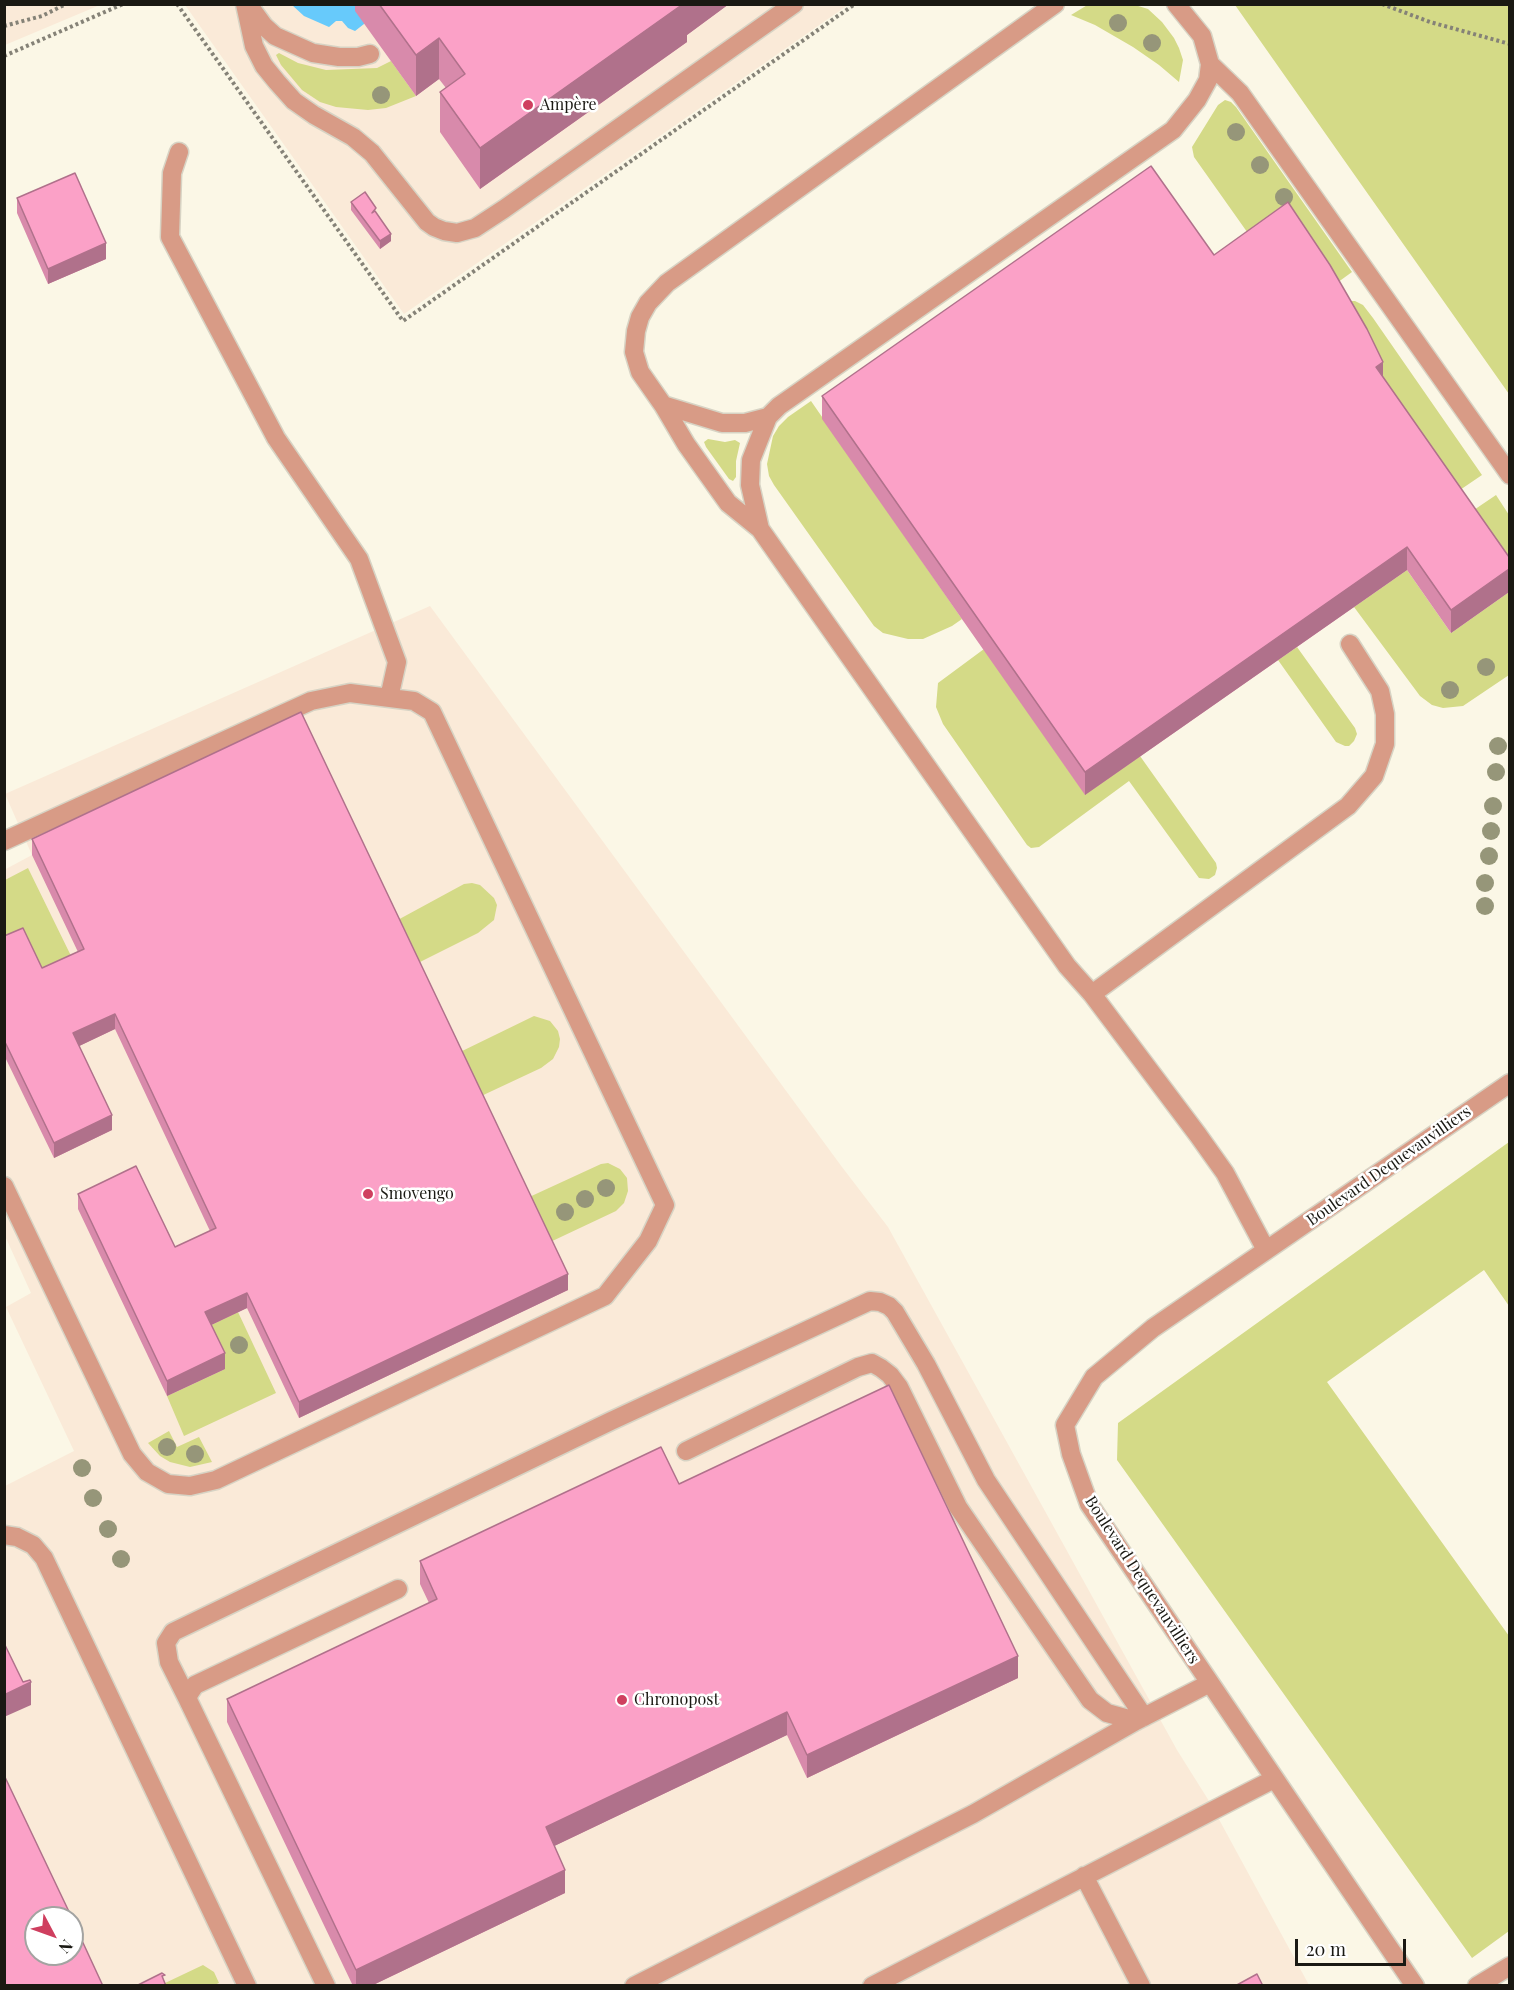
<!DOCTYPE html>
<html>
<head>
<meta charset="utf-8">
<style>
	body { margin:0 }
	#map { position:relative; width:1514px; height:1990px; overflow:hidden; background:#fbf7e6; font-family:"Playfair Display",serif }
	canvas { display:block }
	.frame { position:absolute; inset:0; border:6px solid #1a1913; pointer-events:none }
	.north { position:absolute; left:24px; top:1906px; width:60px; height:60px; box-sizing:border-box; background:#fff; border:2px solid #a3a3a1; border-radius:50%; rotate:131deg; font-size:16px; font-weight:700; line-height:24px; text-align:center; color:#1a1913 }
	.north::after { content:''; display:block; margin:auto; width:21px; height:27px; background:#cf3f5f; clip-path:polygon(50% 0,100% 100%,50% 72%,0 100%) }
	.scale { position:absolute; left:1295px; top:1939px; width:111px; height:27px; box-sizing:border-box; border:3px solid #1a1913; border-top:0; padding-left:8px; font-size:18px; line-height:21px; white-space:nowrap; color:#1a1913; -webkit-text-stroke:4px #fff; paint-order:stroke }
</style>
</head>
<body>
<div id="map">
<canvas width="1514" height="1990"></canvas>
<div class="frame"></div>
<div class="north">N</div>
<div class="scale">20 m</div>
</div>
<script>
const g = document.querySelector('canvas').getContext('2d');
g.lineJoin = 'round';
function paint(path, color) {
  g.fillStyle = color;
  g.fill(path, 'evenodd');
}
function poly(rows) {
  const path = new Path2D();
  for (const r of rows) {
    path.moveTo(r[0], r[1]);
    for (let i = 2; i < r.length; i += 2) path.lineTo(r[i], r[i + 1]);
  }
  return path;
}
function trace(path, color, width, dash) {
  g.strokeStyle = color;
  g.lineWidth = width;
  g.lineCap = dash ? 'butt' : 'round';
  g.setLineDash(dash || []);
  g.stroke(path);
}
function drawText(font, color, halo, rows, align = 'center') {
  g.font = font + ' "Playfair Display",serif';
  g.lineWidth = 5;
  g.setLineDash([]);
  g.textBaseline = 'middle';
  g.strokeStyle = halo;
  g.fillStyle = color;
  for (const [text, x, y, turn = 0] of rows) {
    g.save();
    g.translate(x, y);
    g.rotate((+turn || 0) * Math.PI / 180);
    g.textAlign = isNaN(turn) ? turn : align;
    if (halo) g.strokeText(text, 0, 0);
    g.fillText(text, 0, 0);
    g.restore();
  }
}
paint(poly([
	[5,4,100,4,100,5,5,45],
	[185,5,848,5,404,314],
	[430,606,842,1167,888,1227,1177,1750,1209,1801,1309,1985,5,1985,5,1486,74,1451,6,1307,31,1293,5,1236,4,870,32,855,5,794],
	[36,1918,72,1918,72,1954,36,1954]
]), '#faead8');
paint(poly([
	[1089,4,1135,5,1148,9,1162,22,1174,38,1179,48,1183,60,1179,82,1159,65,1133,47,1095,25,1071,15],
	[1235,5,1509,5,1509,394,1344,160],
	[279,53,298,63,326,70,377,68,391,61,416,96,386,108,368,110,336,107,320,102,302,90,281,65,276,55],
	[1225,100,1231,102,1236,107,1352,272,1330,288,1257,246,1194,157,1192,147,1218,105],
	[1349,301,1355,301,1363,305,1373,318,1482,475,1457,492,1383,385],
	[811,401,962,619,952,626,923,639,908,639,883,633,874,626,774,485,769,476,767,464,773,436,779,426,788,417],
	[708,439,725,442,735,440,740,443,736,461,736,477,733,481,729,479,706,447,704,442],
	[1496,495,1509,515,1509,580,1465,516],
	[1407,570,1451,633,1509,592,1509,675,1463,706,1443,708,1432,705,1420,696,1354,607],
	[1297,647,1355,728,1357,734,1354,741,1349,746,1345,746,1336,742,1278,660],
	[984,649,1085,794,1140,756,1216,863,1217,868,1215,875,1209,879,1199,878,1129,781,1039,847,1031,848,1027,845,943,724,936,707,938,683],
	[28,868,74,962,43,977,5,946,5,880],
	[472,883,480,885,494,898,497,905,494,920,478,933,414,965,394,922,464,884],
	[534,1016,550,1021,558,1031,560,1039,559,1047,553,1059,541,1068,477,1098,456,1054],
	[1509,1142,1509,1306,1484,1270,1327,1382,1509,1636,1509,1931,1472,1958,1117,1460,1118,1423],
	[608,1163,620,1169,627,1178,628,1191,624,1203,616,1211,546,1244,525,1199,601,1164],
	[238,1312,276,1393,184,1436,167,1396,225,1369,205,1328],
	[169,1431,177,1447,199,1437,212,1462,190,1467,170,1462,160,1456,148,1443],
	[203,1965,214,1972,219,1983,212,1986,163,1986,163,1984]
]), '#d4da87');
paint(poly([
	[292,5,363,5,364,24,355,31,348,28,342,21,336,21,329,27,304,16]
]), '#67cafb');
const minor = poly([
	[245,4,254,46,264,66,277,82,294,101,314,115,353,137,372,153,427,222,434,227,444,231,457,233,475,228,504,209,794,4],
	[248,4,264,26,275,36,313,53,339,57,358,57,370,54],
	[1055,4,667,283,648,303,640,317,636,331,634,352,640,372,663,405,686,444,728,503,760,529,1067,966,1092,994,1198,1135,1225,1173,1266,1250],
	[1210,64,1240,93,1510,475],
	[179,152,172,173,170,237,276,438,359,559,397,662,389,698],
	[663,405,722,423,745,423,768,417],
	[760,529,750,485,751,460,768,417,779,406,1173,130,1197,100,1208,80,1210,64,1202,36,1176,4],
	[4,841,311,701,350,693,414,701,432,712,665,1205,648,1241,605,1296,216,1480,190,1486,168,1484,147,1472,132,1454,4,1186],
	[1092,994,1348,806,1374,776,1385,744,1385,714,1380,691,1350,644],
	[686,1451,858,1367,872,1363,881,1368,890,1375,899,1387,958,1507,1090,1700,1107,1713,1136,1721],
	[4,1535,17,1537,33,1545,44,1558,247,1986],
	[188,1700,169,1662,166,1643,173,1632,611,1421,870,1301,880,1302,889,1306,895,1312,926,1364,986,1480,1144,1717],
	[1084,1876,1141,1986],
	[326,1986,188,1700,189,1694,195,1685,398,1589],
	[634,1986,973,1814,1136,1721,1210,1683],
	[872,1986,1274,1779],
	[1415,1986,1089,1504,1071,1454,1065,1425,1094,1377,1153,1328,1510,1083],
	[1477,1986,1510,1966]
]);
trace(minor, '#d7d3c4', 21);
trace(poly([
	[177,4,403,321,855,4],
	[1382,4,1430,22,1510,44],
	[4,26,42,16,66,4],
	[4,56,123,4]
]), '#858277', 4, [3, 3]);
trace(minor, '#d89b86', 18);
g.fillStyle = '#969679';
for (const [x, y] of [
	[1118,23],
	[1152,43],
	[381,95],
	[1236,132],
	[1260,165],
	[1284,197],
	[1486,667],
	[1450,690],
	[1498,746],
	[1496,772],
	[1493,806],
	[1491,831],
	[1489,856],
	[1485,883],
	[1485,906],
	[606,1188],
	[585,1199],
	[565,1212],
	[239,1345],
	[167,1447],
	[195,1454],
	[82,1468],
	[93,1498],
	[108,1529],
	[121,1559]
]) {
  g.beginPath();
  g.arc(x, y, 9, 0, 2 * Math.PI);
  g.fill();
}
paint(poly([
	[355,4,729,4,687,35,687,42,480,189,440,132,440,92,446,88,439,79,416,96,355,11],
	[17,198,106,259,48,284,17,213],
	[351,202,376,213,391,241,380,249,351,210],
	[1214,255,1383,377,1509,557,1509,592,1451,633,1407,570,1085,795,822,419,822,396],
	[32,839,568,1290,299,1418,247,1308,211,1325,225,1369,167,1396,78,1209,78,1194,175,1247,210,1231,115,1029,79,1046,112,1130,54,1158,4,1055,4,936,42,968,78,952,32,855],
	[679,1484,1018,1678,807,1778,787,1735,554,1846,565,1893,371,1986,353,1986,227,1722,227,1699,429,1603,420,1584,420,1561]
]), '#d88aab');
paint(poly([
	[683,4,729,4,687,35,687,42,480,189,480,148],
	[439,38,439,79,416,96,416,55],
	[391,234,391,241,380,249,380,241],
	[106,243,106,259,48,284,48,269],
	[1383,362,1383,385,1376,367],
	[1407,547,1407,570,1085,795,1085,772],
	[1509,569,1509,592,1451,633,1451,610],
	[115,1014,115,1029,73,1049,73,1033],
	[112,1115,112,1130,54,1158,54,1143],
	[568,1274,568,1290,299,1418,299,1402],
	[247,1293,247,1308,205,1328,205,1312],
	[225,1353,225,1369,167,1396,167,1381],
	[1018,1656,1018,1678,807,1778,807,1755],
	[31,1682,31,1705,4,1717,4,1695],
	[787,1712,787,1735,546,1850,546,1827],
	[565,1870,565,1893,371,1986,356,1986,356,1970]
]), '#b0718b');
const building = poly([
	[379,4,683,4,480,148,440,92,465,74,439,38,416,55,379,4],
	[1151,166,1214,255,1288,202,1330,265,1367,329,1383,362,1376,367,1509,557,1509,569,1451,610,1407,547,1085,772,822,396,1151,166],
	[75,173,106,243,48,269,17,198,75,173],
	[365,192,376,208,372,213,375,211,391,234,380,241,351,202,365,192],
	[301,712,568,1274,299,1402,247,1293,205,1312,225,1353,167,1381,78,1194,136,1166,175,1247,216,1228,115,1014,73,1033,112,1115,54,1143,4,1040,4,936,23,928,42,968,84,949,32,839,301,712],
	[889,1385,1018,1656,807,1755,787,1712,546,1827,565,1870,356,1970,227,1699,437,1599,420,1561,661,1447,679,1484,889,1385],
	[4,1643,23,1682,30,1680,31,1682,4,1695,4,1643],
	[4,1775,72,1918,36,1918,36,1954,72,1954,72,1919,103,1986,4,1986,4,1775],
	[162,1973,165,1975,162,1976,166,1986,136,1986,162,1973],
	[1257,1974,1263,1986,1235,1986,1257,1974]
]);
paint(building, '#fba1c7');
trace(building, '#b0718b', 1.5);
for (const [x, y, r, color] of [
	[528,105,6,"#cf3f5f"],
	[368,1194,6,"#cf3f5f"],
	[622,1700,6,"#cf3f5f"]
]) {
  const dot = new Path2D();
  dot.arc(x, y, r, 0, 2 * Math.PI);
  g.fillStyle = color;
  g.fill(dot);
  trace(dot, '#fff', 2);
}
drawText('16px', '#1a1913', '#fff', [
	["Ampère",540,105],
	["Smovengo",380,1194],
	["Chronopost",634,1700]
], 'left');
drawText('16px', '#1a1913', '#fff', [
	["Boulevard Dequevauvilliers",1389,1166,-35],
	["Boulevard Dequevauvilliers",1142,1580,57]
]);
</script>
</body>
</html>
